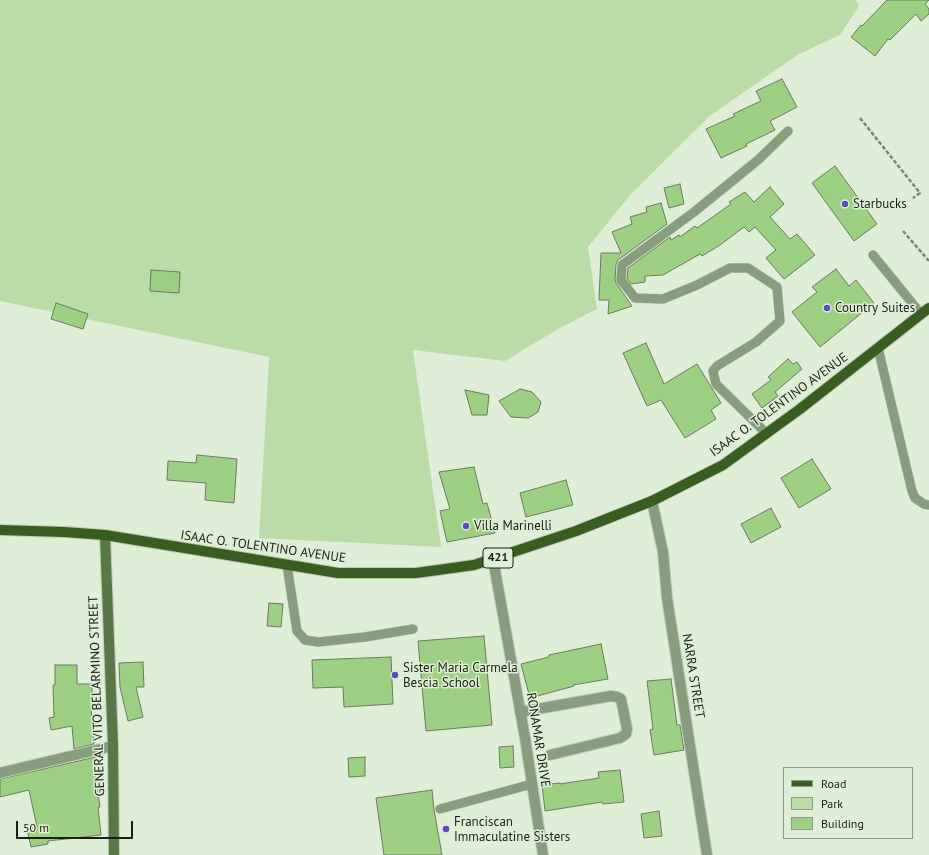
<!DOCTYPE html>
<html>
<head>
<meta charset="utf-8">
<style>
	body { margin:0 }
	#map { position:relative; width:929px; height:855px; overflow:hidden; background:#dfefd7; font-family:"PT Sans",sans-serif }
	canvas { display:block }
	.legend { position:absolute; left:783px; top:767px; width:130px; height:72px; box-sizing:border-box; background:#dfefd7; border:1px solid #909c8a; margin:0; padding:5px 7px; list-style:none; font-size:12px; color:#191f16 }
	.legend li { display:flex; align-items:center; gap:8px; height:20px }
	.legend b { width:20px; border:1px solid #909c8a }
	.scale { position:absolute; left:16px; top:821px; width:117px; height:18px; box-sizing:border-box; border:2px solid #191f16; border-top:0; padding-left:5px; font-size:12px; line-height:14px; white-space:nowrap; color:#191f16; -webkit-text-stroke:3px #dfefd7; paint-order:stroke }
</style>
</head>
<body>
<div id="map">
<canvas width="929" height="855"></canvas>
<ul class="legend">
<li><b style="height:5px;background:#385d21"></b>Road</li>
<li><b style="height:11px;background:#badca9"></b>Park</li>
<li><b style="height:11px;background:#9ed083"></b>Building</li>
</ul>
<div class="scale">50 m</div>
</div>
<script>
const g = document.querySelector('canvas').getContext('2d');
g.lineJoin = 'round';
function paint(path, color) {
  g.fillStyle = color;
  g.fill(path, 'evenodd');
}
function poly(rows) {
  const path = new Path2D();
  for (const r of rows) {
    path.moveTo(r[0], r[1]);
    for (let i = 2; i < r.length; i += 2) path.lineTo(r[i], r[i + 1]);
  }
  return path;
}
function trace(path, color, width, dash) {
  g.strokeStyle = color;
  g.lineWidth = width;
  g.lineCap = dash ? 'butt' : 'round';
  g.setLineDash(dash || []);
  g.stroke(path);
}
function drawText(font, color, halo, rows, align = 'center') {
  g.font = font + ' "PT Sans",sans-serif';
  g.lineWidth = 3;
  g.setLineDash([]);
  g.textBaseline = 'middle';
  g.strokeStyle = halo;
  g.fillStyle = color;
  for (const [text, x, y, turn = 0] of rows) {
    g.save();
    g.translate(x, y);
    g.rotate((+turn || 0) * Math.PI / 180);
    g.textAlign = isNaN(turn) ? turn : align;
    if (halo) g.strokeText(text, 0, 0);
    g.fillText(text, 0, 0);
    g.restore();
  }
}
paint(poly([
	[0,0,856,0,859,6,840,35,799,54,711,115,631,194,588,247,597,309,558,329,505,361,413,350,441,547,259,538,269,357,0,301]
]), '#badca9');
const building = poly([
	[887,0,929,0,925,4,929,9,929,14,921,21,916,14,890,40,888,39,875,56,851,37,861,25,862,26,887,0],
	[782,79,797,107,770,121,775,130,746,144,747,146,721,158,706,129,735,116,733,114,761,101,756,91,782,79],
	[835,166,877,224,854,241,812,183,835,166],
	[680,184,684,204,669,208,664,188,680,184],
	[770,187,784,204,770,217,790,239,797,234,815,255,784,279,766,258,776,250,755,227,749,232,744,227,720,245,702,256,700,254,663,275,645,276,645,282,631,284,627,278,628,268,670,237,671,240,679,235,680,237,695,226,697,228,731,204,729,202,745,192,754,202,770,187],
	[661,203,667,224,618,260,616,264,615,280,616,283,632,306,608,314,609,300,599,300,601,253,621,253,612,232,632,224,630,217,647,212,646,207,661,203],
	[836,269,849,286,856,280,874,303,820,347,792,312,817,292,812,287,836,269],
	[151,270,180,272,179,293,150,291,151,270],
	[56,303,88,314,83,329,51,319,56,303],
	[646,343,664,384,697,364,721,403,711,410,716,419,685,438,661,400,647,406,623,353,646,343],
	[788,359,793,364,797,362,802,369,775,392,778,396,762,408,752,394,771,380,768,377,788,359],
	[520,389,532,392,541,402,538,412,528,418,511,417,499,401,520,389],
	[465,390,489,395,487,415,472,415,465,390],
	[197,455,237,459,234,503,205,500,206,483,167,480,168,461,196,463,197,455],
	[812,459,831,489,799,508,781,478,812,459],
	[474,467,483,504,487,503,495,533,447,542,440,511,450,509,439,472,474,467],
	[566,480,573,505,526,517,520,493,566,480],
	[771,508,781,527,751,543,741,524,771,508],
	[269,603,283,604,281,627,267,626,269,603],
	[484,636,492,725,426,731,418,641,484,636],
	[601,644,608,679,573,685,574,686,530,698,521,664,549,657,549,655,601,644],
	[391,657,393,704,344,707,343,687,313,688,312,660,391,657],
	[143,662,144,687,136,687,143,717,128,721,120,687,119,663,143,662],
	[55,665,77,665,77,684,92,684,92,708,91,708,94,744,74,749,72,726,51,730,49,718,54,717,53,685,55,685,55,665],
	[671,679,677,725,680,725,684,750,654,755,650,730,653,729,647,681,671,679],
	[513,746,514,767,500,768,499,747,513,746],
	[100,756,103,770,95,772,100,807,98,807,101,835,48,841,48,844,31,847,27,829,37,827,29,790,0,797,0,779,100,756],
	[365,757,365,776,349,777,348,758,365,757],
	[620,770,624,802,603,804,602,802,545,811,542,785,560,783,560,784,599,778,598,772,620,770],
	[432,790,434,810,442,855,384,855,376,798,432,790],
	[659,811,662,836,644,838,641,814,659,811]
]);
paint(building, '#9ed083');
trace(building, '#6b7964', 1);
const lane = poly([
	[873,255,921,314],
	[878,348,912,491,915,498,924,504,929,505],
	[766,433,716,384,713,371,717,366,756,342,780,321,777,287,748,268,730,268,697,285,663,299,635,298,621,280,622,265,694,212,758,160,788,131],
	[287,565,297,631,305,640,318,642,365,637,413,629],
	[440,809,532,784]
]);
const street = poly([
	[652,501,663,552,667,598,707,855],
	[493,559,525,738,543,855],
	[520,712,611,696,617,697,621,699,627,729,626,734,620,738,550,755],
	[0,773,113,746]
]);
const secondary = poly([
	[105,535,113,746,114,855]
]);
const primary = poly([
	[0,530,64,532,105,535,338,573,416,573,474,565,576,531,652,501,723,465,800,409,929,308]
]);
trace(lane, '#bbcab4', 10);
trace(street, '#bbcab4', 12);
trace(secondary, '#bbcab4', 12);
trace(primary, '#bbcab4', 12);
trace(poly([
	[860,118,920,193,913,198],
	[903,231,929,261]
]), '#7a8575', 2.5, [4, 2]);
trace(lane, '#879d7d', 9);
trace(street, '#879d7d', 10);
trace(secondary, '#597848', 10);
trace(primary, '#385d21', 10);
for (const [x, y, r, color] of [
	[845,204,4,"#5d4ac2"],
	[827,308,4,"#5d4ac2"],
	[466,526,4,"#5d4ac2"],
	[395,675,4,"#5d4ac2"],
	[446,829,4,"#5d4ac2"]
]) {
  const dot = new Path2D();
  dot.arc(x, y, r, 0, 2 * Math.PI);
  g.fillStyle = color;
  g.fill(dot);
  trace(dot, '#dfefd7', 1.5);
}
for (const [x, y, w] of [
	[498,558,30]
]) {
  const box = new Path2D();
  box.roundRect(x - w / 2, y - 10, w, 20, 3);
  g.fillStyle = '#dfefd7';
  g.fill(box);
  trace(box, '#191f16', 1);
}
drawText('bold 12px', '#191f16', null, [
	["421",498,558]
]);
drawText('13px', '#191f16', '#dfefd7', [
	["Starbucks",853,204],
	["Country Suites",835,308],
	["Villa Marinelli",474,526],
	["Sister Maria Carmela",403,668],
	["Bescia School",403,683],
	["Franciscan",454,822],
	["Immaculatine Sisters",454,837]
], 'left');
drawText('13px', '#191f16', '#dfefd7', [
	["ISAAC O. TOLENTINO AVENUE",779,405,-36],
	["ISAAC O. TOLENTINO AVENUE",263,547,8],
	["NARRA STREET",693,676,81],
	["GENERAL VITO BELARMINO STREET",97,696,-92],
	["RONAMAR DRIVE",538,740,81]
]);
</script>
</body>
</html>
